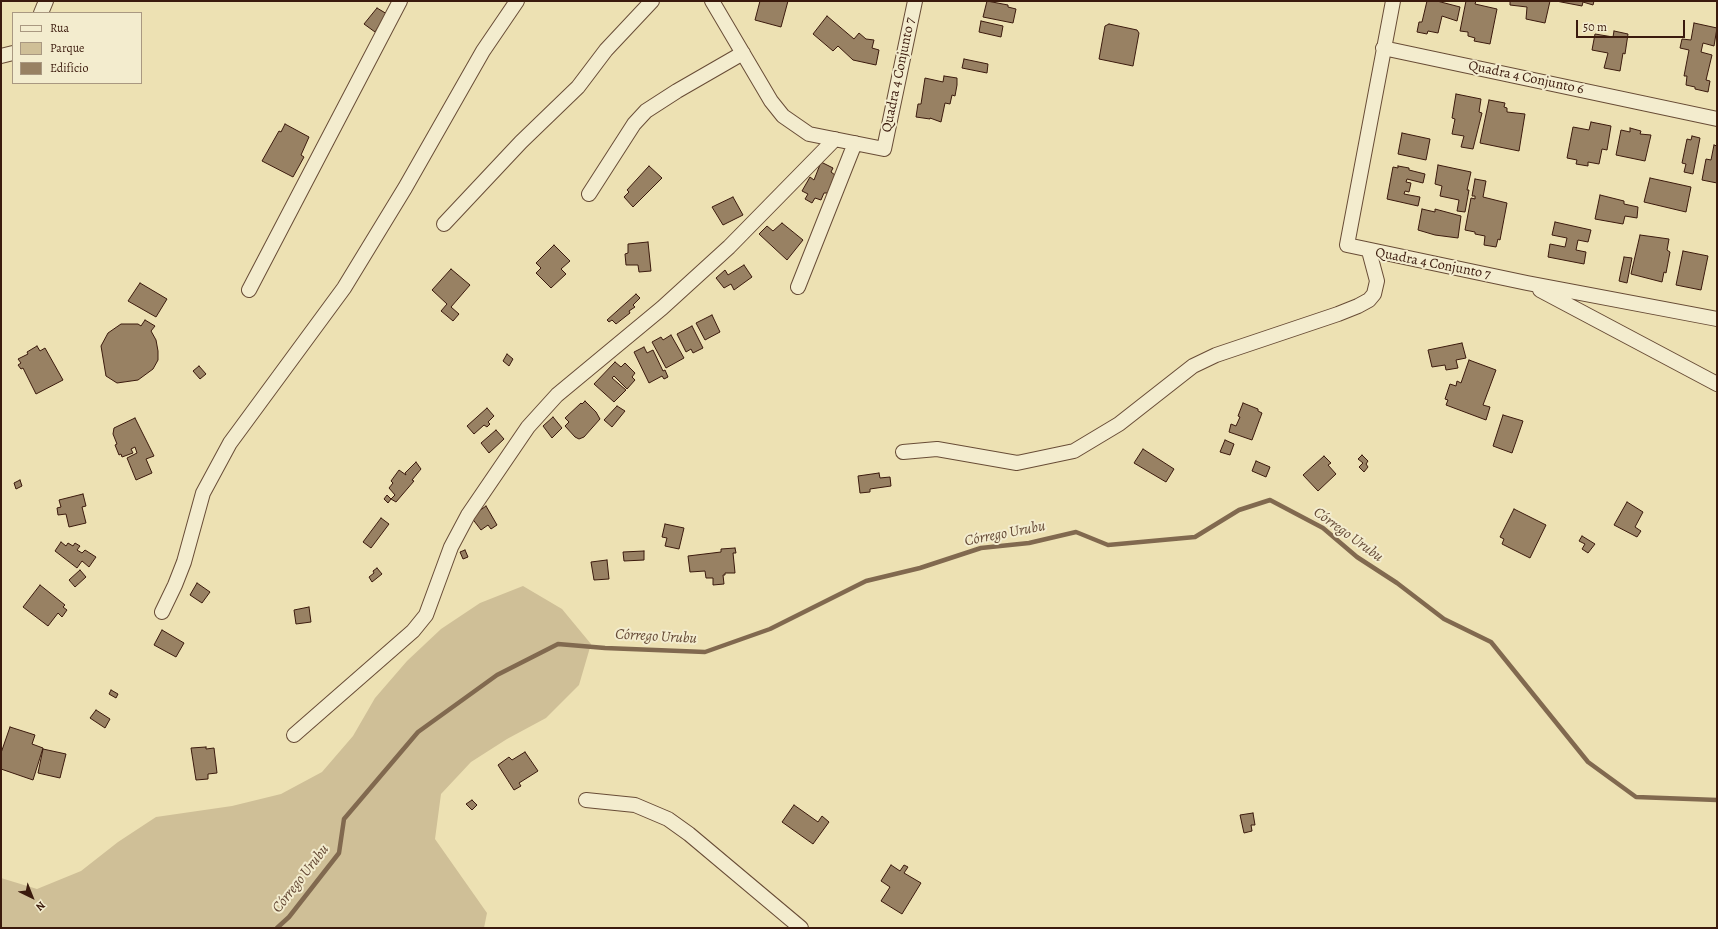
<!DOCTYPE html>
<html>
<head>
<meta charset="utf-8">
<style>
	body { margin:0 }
	#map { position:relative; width:1718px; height:929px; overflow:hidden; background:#ede1b3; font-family:Alegreya,serif }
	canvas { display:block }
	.frame { position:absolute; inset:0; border:2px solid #3b1a0d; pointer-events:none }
	.legend { position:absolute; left:12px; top:12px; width:130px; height:72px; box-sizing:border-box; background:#f3ecce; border:1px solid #a99881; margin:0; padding:5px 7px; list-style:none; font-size:12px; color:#3b1a0d }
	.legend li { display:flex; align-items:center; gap:8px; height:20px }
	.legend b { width:20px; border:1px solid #a99881 }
	.north { position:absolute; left:12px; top:877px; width:40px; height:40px; -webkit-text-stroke:3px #f3ecce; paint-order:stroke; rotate:137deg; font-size:11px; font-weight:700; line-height:16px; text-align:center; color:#3b1a0d }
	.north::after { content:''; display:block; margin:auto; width:14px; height:18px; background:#3b1a0d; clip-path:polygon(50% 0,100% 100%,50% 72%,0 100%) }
	.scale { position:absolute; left:1576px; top:20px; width:109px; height:18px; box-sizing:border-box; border:2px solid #3b1a0d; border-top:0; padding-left:5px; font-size:12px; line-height:14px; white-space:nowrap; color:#3b1a0d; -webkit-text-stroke:3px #f3ecce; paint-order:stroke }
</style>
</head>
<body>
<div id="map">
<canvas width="1718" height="929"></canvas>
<div class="frame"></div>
<ul class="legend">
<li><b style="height:5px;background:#f3ecce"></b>Rua</li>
<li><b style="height:11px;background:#cfbf97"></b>Parque</li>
<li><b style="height:11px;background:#988163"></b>Edifício</li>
</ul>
<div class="north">N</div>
<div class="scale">50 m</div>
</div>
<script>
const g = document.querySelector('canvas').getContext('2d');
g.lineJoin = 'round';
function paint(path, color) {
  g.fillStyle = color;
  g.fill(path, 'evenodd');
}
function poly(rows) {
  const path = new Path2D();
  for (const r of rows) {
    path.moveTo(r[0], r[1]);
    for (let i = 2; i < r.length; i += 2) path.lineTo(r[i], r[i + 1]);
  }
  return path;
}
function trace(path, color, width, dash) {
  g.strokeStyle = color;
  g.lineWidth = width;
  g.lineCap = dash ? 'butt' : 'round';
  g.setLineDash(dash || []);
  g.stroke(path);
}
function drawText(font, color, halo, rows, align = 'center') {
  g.font = font + ' Alegreya,serif';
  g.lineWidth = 4;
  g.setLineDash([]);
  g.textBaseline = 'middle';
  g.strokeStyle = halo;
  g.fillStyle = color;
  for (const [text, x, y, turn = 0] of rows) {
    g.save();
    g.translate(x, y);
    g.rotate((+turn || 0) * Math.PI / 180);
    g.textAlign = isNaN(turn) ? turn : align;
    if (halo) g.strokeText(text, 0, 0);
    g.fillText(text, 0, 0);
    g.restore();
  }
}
paint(poly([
	[523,586,562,609,591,644,579,685,546,718,507,739,471,762,441,794,435,839,487,913,484,928,1,928,1,878,37,889,81,871,118,842,156,817,232,806,281,794,322,772,353,736,375,698,407,661,441,629,480,603]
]), '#cfbf97');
trace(poly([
	[277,928,289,917,339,853,344,819,418,732,497,675,558,644,605,648,705,652,770,629,866,581,920,568,981,548,1029,543,1076,532,1108,545,1195,537,1239,510,1270,500,1323,528,1357,557,1397,583,1444,619,1491,642,1588,762,1636,797,1717,800]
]), '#81694f', 4.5);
const building = poly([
	[760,1,788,1,781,27,755,20,760,1],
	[987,1,1008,5,1008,7,1016,9,1013,23,983,17,987,1],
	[1427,1,1437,1,1460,7,1457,21,1442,16,1438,33,1428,31,1427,34,1417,32,1419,22,1422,22,1427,1],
	[1466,1,1476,1,1475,4,1497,9,1490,44,1474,41,1475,38,1468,36,1468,32,1460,31,1466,1],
	[1510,1,1550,1,1545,23,1526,19,1527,7,1510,5,1510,1],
	[1556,1,1594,1,1593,5,1583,2,1582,6,1556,1],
	[377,8,387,14,375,32,364,24,377,8],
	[827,16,854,39,859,33,866,39,874,40,872,48,879,50,876,65,853,60,838,46,833,51,813,34,827,16],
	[981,21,1003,26,1001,37,979,32,981,21],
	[1694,23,1717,28,1714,46,1703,43,1701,52,1712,55,1706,80,1710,81,1708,92,1695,89,1695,87,1686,85,1687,76,1684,76,1689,50,1680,48,1682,39,1691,40,1694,23],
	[1109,24,1137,30,1139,33,1133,66,1099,59,1105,26,1109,24],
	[1614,31,1628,34,1625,54,1623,53,1620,71,1604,68,1608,53,1592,50,1595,34,1613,37,1614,31],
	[964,59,988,64,987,73,962,68,964,59],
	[944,76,957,78,957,85,955,96,952,95,950,104,945,103,941,122,930,118,930,119,916,117,918,104,921,104,925,78,943,82,944,76],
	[1456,94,1481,99,1479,112,1482,113,1473,149,1461,147,1464,136,1452,134,1455,119,1452,118,1456,94],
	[1489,100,1505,103,1504,107,1507,108,1507,112,1525,114,1519,151,1480,143,1489,100],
	[1591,122,1611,126,1607,150,1602,149,1599,164,1588,162,1588,166,1576,164,1577,160,1567,158,1573,127,1589,130,1591,122],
	[285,124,309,137,301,155,304,157,293,177,262,161,279,131,281,132,285,124],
	[1630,128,1641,131,1640,134,1651,135,1645,161,1616,155,1621,130,1630,132,1630,128],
	[1402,133,1430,139,1426,160,1398,154,1402,133],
	[1692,136,1700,138,1693,174,1684,172,1686,164,1682,163,1687,139,1691,140,1692,136],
	[1714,145,1717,146,1717,183,1702,180,1706,159,1711,160,1714,145],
	[821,162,833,168,831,172,835,175,828,193,824,193,821,200,815,198,812,203,805,199,808,194,802,191,810,177,814,180,821,162],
	[1438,165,1471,172,1467,190,1469,190,1465,212,1457,211,1459,200,1440,196,1442,186,1435,184,1438,165],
	[649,166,662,178,633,207,624,197,629,192,627,190,649,166],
	[1398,166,1409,168,1409,170,1425,174,1423,183,1407,179,1406,182,1411,183,1409,192,1405,191,1404,194,1420,197,1418,206,1387,199,1393,167,1398,168,1398,166],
	[1650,178,1691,187,1686,212,1644,202,1650,178],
	[1475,179,1486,181,1483,197,1507,203,1500,240,1498,239,1496,247,1484,245,1485,236,1475,234,1475,232,1465,230,1471,198,1475,199,1475,196,1472,196,1475,179],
	[1600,195,1624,201,1624,204,1638,207,1637,218,1625,216,1623,224,1595,219,1600,195],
	[733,197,743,215,723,225,712,207,733,197],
	[1422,209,1435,212,1435,209,1461,216,1458,238,1435,235,1418,230,1422,209],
	[1555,222,1591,230,1588,242,1578,240,1576,250,1586,252,1584,264,1548,257,1550,244,1565,247,1567,238,1552,235,1555,222],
	[782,223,803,240,787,260,759,234,767,226,773,231,782,223],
	[1640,235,1669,239,1667,250,1670,252,1666,273,1664,272,1662,282,1631,274,1640,235],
	[648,242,651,271,639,272,638,265,626,265,625,254,628,253,628,244,648,242],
	[554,245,570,261,561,269,566,274,551,288,536,273,541,268,536,263,554,245],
	[1683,251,1708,256,1701,290,1676,285,1683,251],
	[1624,257,1632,258,1627,283,1619,281,1624,257],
	[744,265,752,277,734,290,731,284,724,288,716,278,725,270,728,275,744,265],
	[451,269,470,285,451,307,459,314,453,321,441,311,447,304,432,290,451,269],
	[140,283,167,299,156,317,128,301,140,283],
	[636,294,640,298,633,305,635,307,629,311,630,313,616,324,612,320,609,322,607,320,636,294],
	[712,315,720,332,705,340,696,323,712,315],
	[145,320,155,326,151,331,156,340,158,351,158,360,153,369,138,380,117,383,106,376,101,346,108,333,121,324,138,324,141,326,145,320],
	[692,326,703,348,693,353,691,349,686,352,677,334,692,326],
	[671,335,684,358,666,368,652,342,661,337,663,340,671,335],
	[1462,343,1466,358,1456,360,1458,368,1446,370,1445,365,1432,367,1428,350,1462,343],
	[37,346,40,351,45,348,63,380,36,394,23,368,21,369,18,365,21,363,18,359,28,354,27,352,37,346],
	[644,347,647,353,653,350,663,371,665,370,668,377,664,379,662,376,649,383,634,352,644,347],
	[507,354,513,359,509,366,503,361,507,354],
	[1469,360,1496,370,1483,405,1490,407,1486,420,1446,405,1448,400,1445,399,1450,384,1456,386,1457,381,1461,383,1469,360],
	[615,362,621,367,625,363,635,373,632,377,635,380,627,389,614,376,612,378,626,390,614,402,594,384,615,362],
	[199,366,206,374,200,379,193,371,199,366],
	[585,401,596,412,600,419,584,437,579,439,575,437,565,426,569,422,565,418,581,403,582,404,585,401],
	[1243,403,1258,409,1258,411,1262,413,1252,440,1229,432,1231,424,1236,426,1240,417,1238,416,1243,403],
	[617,406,625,411,612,427,604,420,617,406],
	[487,408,494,416,488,422,490,424,487,427,484,425,474,434,467,426,487,408],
	[1503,415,1523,421,1512,453,1493,446,1503,415],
	[553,417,562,428,552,438,543,426,553,417],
	[135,418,154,456,146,459,152,473,136,480,127,458,137,453,135,447,131,449,133,453,122,457,121,454,119,455,115,445,117,444,113,434,114,428,135,418],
	[496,430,504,439,489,453,481,443,496,430],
	[1225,440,1234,444,1230,455,1220,452,1225,440],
	[1143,449,1174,469,1166,482,1134,463,1143,449],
	[1362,455,1368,461,1366,464,1368,467,1364,472,1359,467,1363,463,1358,459,1362,455],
	[1324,456,1331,463,1328,465,1336,474,1318,491,1303,475,1324,456],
	[1256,461,1270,467,1266,477,1252,471,1256,461],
	[416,462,421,469,412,480,414,481,396,502,391,499,388,503,384,499,387,495,391,499,395,495,389,488,393,483,391,481,399,470,406,475,405,473,416,462],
	[879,473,880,478,890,477,891,486,870,489,870,492,860,493,858,476,879,473],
	[20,480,22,486,16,489,14,483,20,480],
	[83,494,86,506,82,507,86,523,69,527,66,514,58,515,57,508,61,507,59,500,83,494],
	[1627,502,1643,512,1635,527,1641,531,1637,537,1614,525,1627,502],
	[486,506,497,525,491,529,488,525,481,530,471,517,486,506],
	[1514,509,1546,525,1530,558,1502,544,1504,539,1500,537,1514,509],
	[381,518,389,524,371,548,363,542,381,518],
	[665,524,684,528,679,549,665,546,667,538,662,537,665,524],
	[1582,536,1595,544,1588,553,1582,549,1585,544,1579,541,1582,536],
	[61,542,66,546,68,543,73,546,75,543,80,546,77,550,82,553,85,550,96,557,89,567,82,561,77,568,55,551,61,542],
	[735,548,736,553,733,553,735,573,725,573,725,575,723,575,724,584,713,585,713,578,706,578,705,571,690,572,688,556,721,552,721,549,735,548],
	[465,550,468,557,463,559,460,552,465,550],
	[644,551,644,560,624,561,623,552,644,551],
	[607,560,609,579,594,580,591,562,607,560],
	[377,568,382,574,372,582,369,577,374,573,373,571,377,568],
	[80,570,86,577,75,587,69,580,80,570],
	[197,583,210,592,202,603,190,595,197,583],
	[40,585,65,605,63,607,67,610,62,617,58,613,48,626,23,607,40,585],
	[309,607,311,622,296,624,294,610,309,607],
	[162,630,184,643,176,657,154,645,162,630],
	[111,690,118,694,116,698,109,694,111,690],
	[96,710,110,719,105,728,90,718,96,710],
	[10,727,35,735,32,744,43,748,33,780,1,769,1,753,10,727],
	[206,747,206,749,214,748,217,773,208,774,208,779,196,780,191,748,206,747],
	[43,749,66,754,60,778,38,773,43,749],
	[525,752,538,771,519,783,521,786,514,790,498,765,509,757,512,760,525,752],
	[472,800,477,805,472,810,466,804,472,800],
	[794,805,818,822,822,816,829,822,813,844,782,822,794,805],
	[1253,813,1255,825,1251,825,1252,831,1244,833,1240,815,1253,813],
	[891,865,900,871,904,865,908,867,904,873,921,883,902,914,881,901,890,887,881,881,891,865]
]);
paint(building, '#988163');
trace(building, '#3b1a0d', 1);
const minor = poly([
	[712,1,771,101,783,116,809,134,884,149,915,1],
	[1393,1,1347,245,1527,283,1717,319],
	[41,13,46,1],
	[1383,48,1717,119],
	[1,56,13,53],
	[589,194,634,124,646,111,677,91,743,53],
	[444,224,521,142,578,87,606,50,652,1],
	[798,287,855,143],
	[249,290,400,1],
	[1540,290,1717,384],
	[903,452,937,449,1017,463,1074,451,1119,424,1193,366,1216,355,1338,314,1358,306,1369,300,1374,294,1377,281,1369,251],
	[162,612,175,585,184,562,203,493,230,443,344,288,405,188,483,51,517,1],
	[294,735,413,631,426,615,451,547,468,515,528,427,557,395,662,308,729,247,835,139],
	[586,800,635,805,668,819,689,834,801,928]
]);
trace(minor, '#684c36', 16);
trace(minor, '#f3ecce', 14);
drawText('14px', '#3b1a0d', '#f3ecce', [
	["Quadra 4 Conjunto 7",899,75,-78],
	["Quadra 4 Conjunto 6",1526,78,12],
	["Quadra 4 Conjunto 7",1433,264,11]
]);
drawText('italic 15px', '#644834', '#f3ecce', [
	["Córrego Urubu",1005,534,-11],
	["Córrego Urubu",1348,535,36],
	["Córrego Urubu",656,637,3],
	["Córrego Urubu",301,879,-52]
]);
</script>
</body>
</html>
